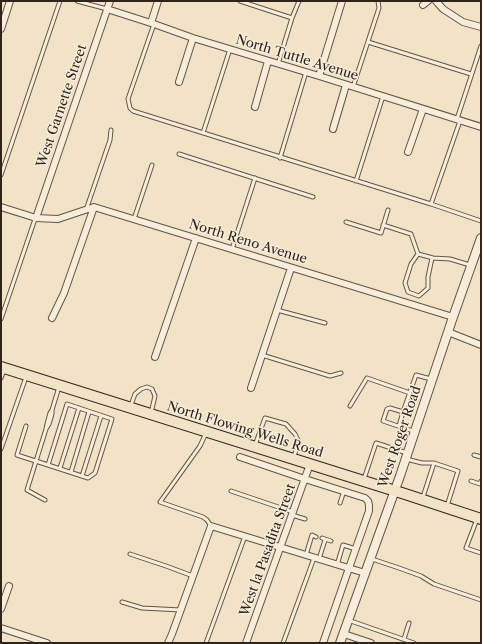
<!DOCTYPE html>
<html>
<head>
<meta charset="utf-8">
<style>
	body { margin:0 }
	#map { position:relative; width:482px; height:644px; overflow:hidden; background:#f2e3c6; font-family:"Libre Caslon Text",serif }
	canvas { display:block }
	.frame { position:absolute; inset:0; border:2px solid #2f241c; pointer-events:none }
</style>
</head>
<body>
<div id="map">
<canvas width="482" height="644"></canvas>
<div class="frame"></div>
</div>
<script>
const g = document.querySelector('canvas').getContext('2d');
g.lineJoin = 'round';
function poly(rows) {
  const path = new Path2D();
  for (const r of rows) {
    path.moveTo(r[0], r[1]);
    for (let i = 2; i < r.length; i += 2) path.lineTo(r[i], r[i + 1]);
  }
  return path;
}
function trace(path, color, width, dash) {
  g.strokeStyle = color;
  g.lineWidth = width;
  g.lineCap = dash ? 'butt' : 'round';
  g.setLineDash(dash || []);
  g.stroke(path);
}
function drawText(font, color, halo, rows, align = 'center') {
  g.font = font + ' "Libre Caslon Text",serif';
  g.lineWidth = 3;
  g.setLineDash([]);
  g.textBaseline = 'middle';
  g.strokeStyle = halo;
  g.fillStyle = color;
  for (const [text, x, y, turn = 0] of rows) {
    g.save();
    g.translate(x, y);
    g.rotate((+turn || 0) * Math.PI / 180);
    g.textAlign = isNaN(turn) ? turn : align;
    if (halo) g.strokeText(text, 0, 0);
    g.fillText(text, 0, 0);
    g.restore();
  }
}
const service = poly([
	[77,1,107,9],
	[240,1,292,18],
	[154,24,128,99,130,108,133,111,431,204,481,221],
	[368,42,471,74],
	[278,64,292,18,299,1],
	[353,87,379,8,378,1],
	[457,119,481,46],
	[203,133,230,49],
	[179,154,313,197],
	[280,158,306,72],
	[1,175,60,1],
	[356,181,383,96],
	[431,204,460,121],
	[86,210,110,140,111,130],
	[134,219,152,165],
	[346,222,381,233,388,210],
	[383,225,411,234,418,254,433,258,450,259,470,265],
	[232,249,255,178],
	[418,254,411,264,405,283,408,292,419,296,428,288,428,277,432,258],
	[277,310,325,323],
	[1,319,35,219],
	[262,355,330,376,341,373],
	[1,378,4,370],
	[131,405,135,394,141,389,147,387,152,389,155,396,151,413],
	[350,406,367,378,410,393],
	[52,410,59,387],
	[403,412,416,375,431,379],
	[26,426,17,455,48,465,88,478,95,473,112,419,67,404,48,465],
	[399,426,403,412,390,408,387,409,383,421,413,431],
	[206,433,200,446,160,502,203,517,207,520,211,526],
	[255,445,265,418,286,424,295,434,299,442,294,456],
	[1,449,26,377],
	[474,455,481,457],
	[406,459,422,463,434,463,458,471,447,506],
	[60,468,79,408],
	[71,472,89,412],
	[82,476,101,416],
	[364,479,376,443,407,453],
	[471,481,480,484,481,481],
	[231,491,293,512],
	[423,497,434,463],
	[45,500,27,490,46,429,47,424,50,413,52,410,52,414,49,424,46,429],
	[340,503,344,491],
	[292,515,305,519],
	[477,519,466,548,481,553],
	[322,538,331,541],
	[130,554,166,566,193,576],
	[306,555,312,535,316,537],
	[319,559,325,540],
	[372,559,399,568,421,576,434,584,481,600],
	[337,565,343,545,356,549],
	[122,602,142,608,181,610],
	[348,620,414,643],
	[404,639,409,623],
	[206,643,245,536],
	[283,643,314,558]
]);
const minor = poly([
	[436,1,443,9,463,22,481,27],
	[423,5,428,1],
	[107,9,154,24,193,38,319,76,481,127],
	[151,23,158,1],
	[1,29,10,1],
	[319,76,342,1],
	[179,82,193,38],
	[255,107,268,61],
	[333,129,346,85],
	[408,152,423,109],
	[1,207,36,218,58,219,94,207,453,317],
	[36,218,110,1],
	[52,318,64,293,94,207],
	[448,332,481,345],
	[155,357,196,238],
	[251,388,291,268],
	[240,457,305,479,365,498,368,501,369,505,369,511,349,568,323,643],
	[1,609,9,586],
	[1,628,47,643],
	[344,634,371,643],
	[168,643,172,634,211,526,365,573],
	[246,643,310,464]
]);
const tertiary = poly([
	[340,643,400,476,453,317,481,238]
]);
const primary = poly([
	[1,367,405,494,481,519]
]);
trace(service, '#605446', 5);
trace(minor, '#605446', 8);
trace(tertiary, '#605446', 10);
trace(primary, '#2f241c', 12);
trace(service, '#f7edda', 3);
trace(minor, '#f7edda', 6);
trace(tertiary, '#f7edda', 8);
trace(primary, '#f2e3c6', 10);
drawText('13px', '#2f241c', '#f7edda', [
	["North Tuttle Avenue",297,58,17],
	["West Garnette Street",62,106,-71],
	["North Reno Avenue",248,242,17],
	["North Flowing Wells Road",245,430,17],
	["West Roger Road",400,437,-71],
	["West la Pasadita Street",268,550,-70]
]);
</script>
</body>
</html>
